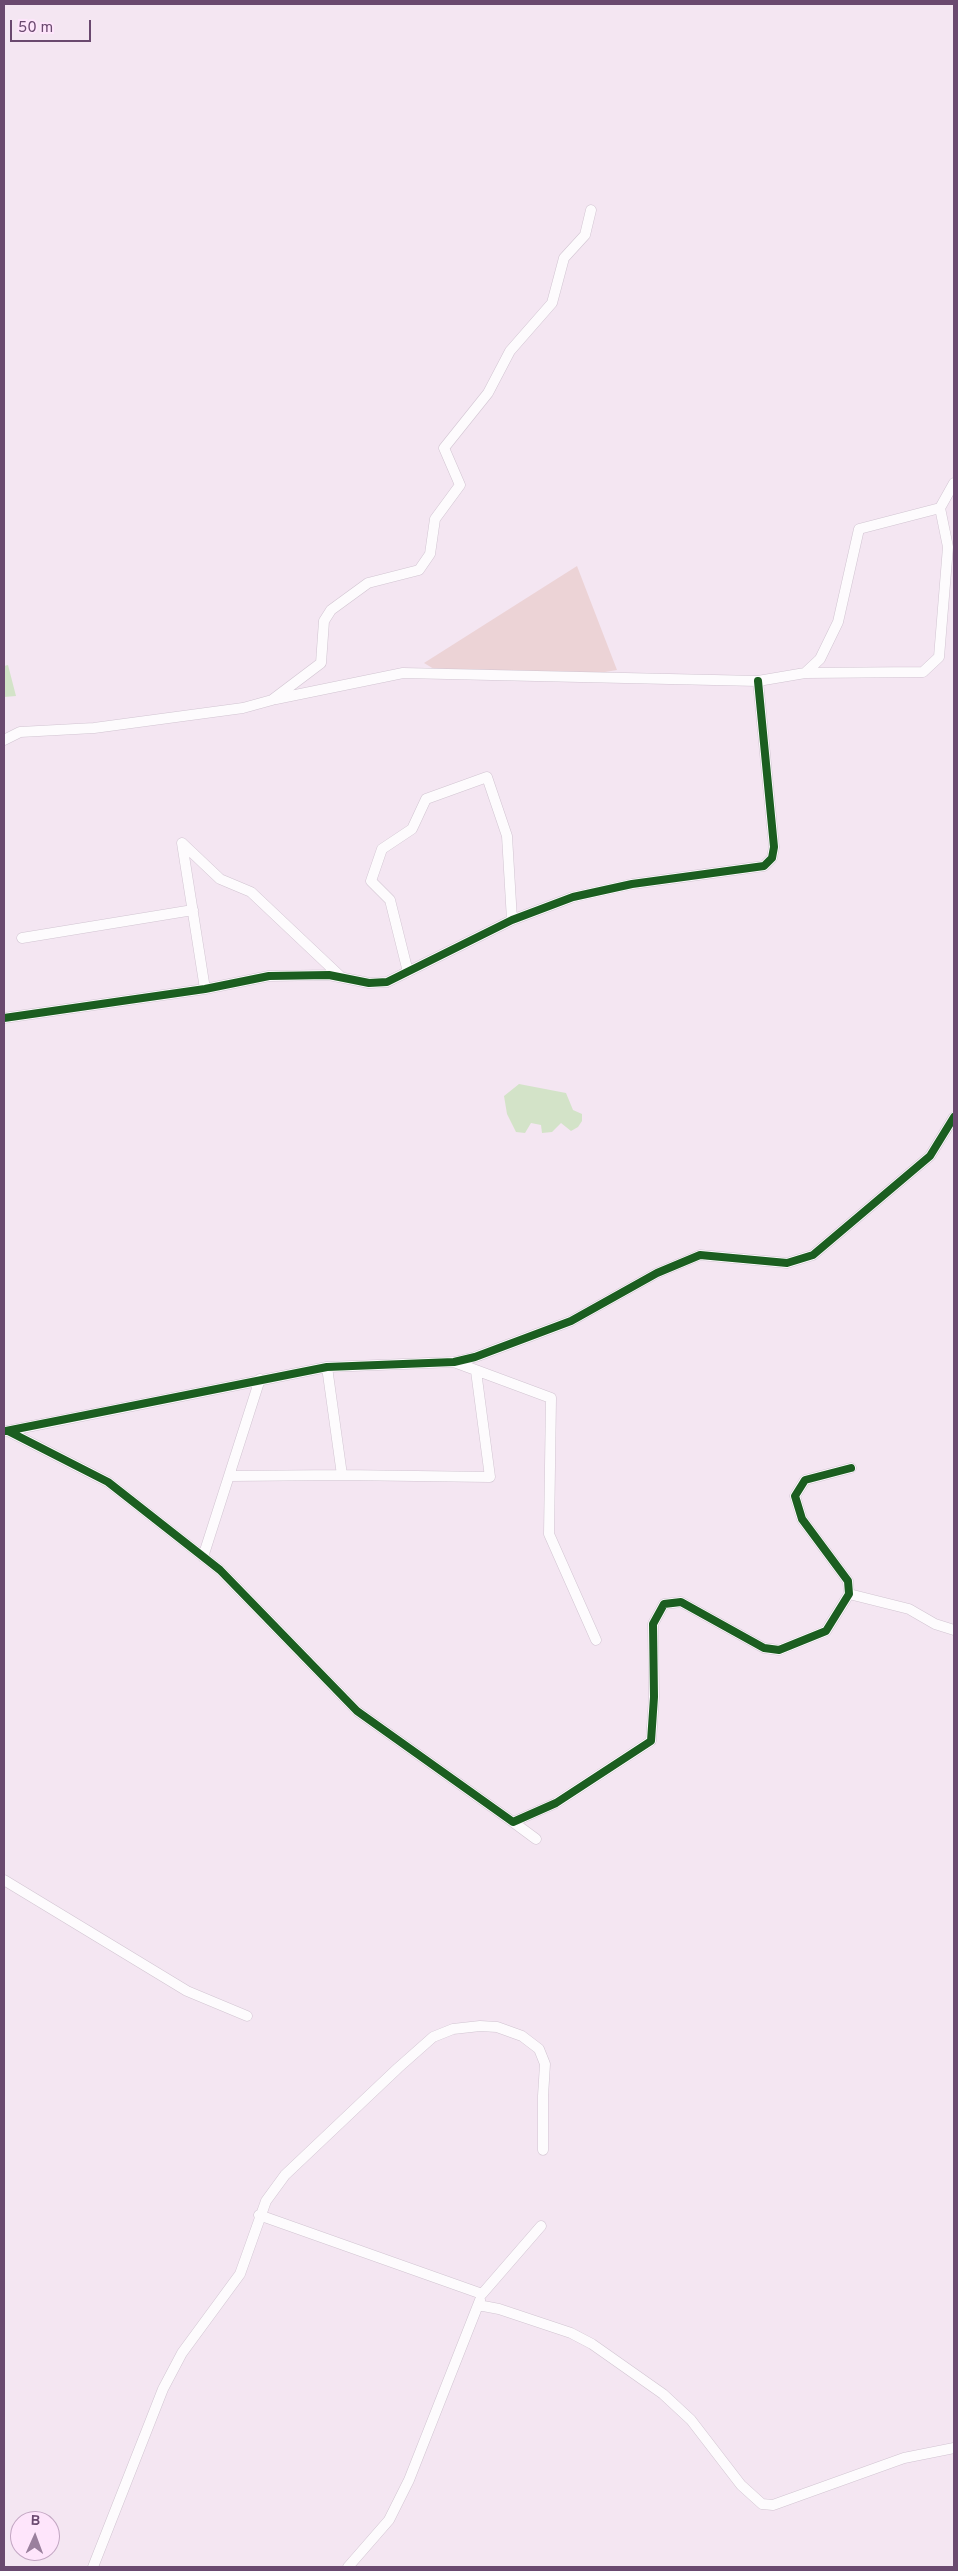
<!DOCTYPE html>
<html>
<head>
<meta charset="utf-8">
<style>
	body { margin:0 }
	#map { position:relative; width:958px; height:2571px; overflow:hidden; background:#f4e6f2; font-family:Overpass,sans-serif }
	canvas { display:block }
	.frame { position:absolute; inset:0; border:5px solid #6a496f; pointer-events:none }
	.north { position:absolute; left:10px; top:2511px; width:50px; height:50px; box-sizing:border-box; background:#fee5fb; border:1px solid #c3a7c3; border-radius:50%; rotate:2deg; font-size:14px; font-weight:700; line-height:20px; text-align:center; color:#6a496f }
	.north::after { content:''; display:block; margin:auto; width:18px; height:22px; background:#9a809d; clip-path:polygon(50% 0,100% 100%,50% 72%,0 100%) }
	.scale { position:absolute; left:10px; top:20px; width:81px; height:22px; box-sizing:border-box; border:2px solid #6a496f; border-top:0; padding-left:6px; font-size:15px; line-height:18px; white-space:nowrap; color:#6a496f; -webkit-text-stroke:4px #fee5fb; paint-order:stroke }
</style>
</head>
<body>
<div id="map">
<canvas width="958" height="2571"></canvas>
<div class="frame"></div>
<div class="north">B</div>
<div class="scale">50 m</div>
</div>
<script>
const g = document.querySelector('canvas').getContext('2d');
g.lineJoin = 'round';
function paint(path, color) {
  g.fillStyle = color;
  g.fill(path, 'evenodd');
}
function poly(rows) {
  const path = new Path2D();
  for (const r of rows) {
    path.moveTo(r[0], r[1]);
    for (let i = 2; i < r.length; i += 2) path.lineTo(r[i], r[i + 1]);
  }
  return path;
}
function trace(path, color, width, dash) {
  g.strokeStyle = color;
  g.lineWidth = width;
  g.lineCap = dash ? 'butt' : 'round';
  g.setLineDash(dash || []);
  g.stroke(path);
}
paint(poly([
	[577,566,617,670,587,675,434,669,424,663]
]), '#ecd3d6');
paint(poly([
	[8,665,16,696,4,697,4,666],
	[519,1084,566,1093,573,1110,582,1114,582,1121,578,1127,571,1131,561,1123,552,1132,542,1133,541,1125,531,1123,525,1133,516,1132,507,1114,504,1096]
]), '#d3e3c8');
const minor = poly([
	[805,673,923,672,939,657,948,547,940,508],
	[276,699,403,673,758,681,805,673,820,659,838,622,859,529,940,508,954,483],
	[4,740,20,732,94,728,243,708,272,700,321,663,324,621,331,610,368,583,419,570,430,554,435,519,460,485,444,448,488,393,510,351,552,303,564,258,585,235,591,210],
	[182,843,220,879,251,892,341,977],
	[182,843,205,989],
	[22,938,193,910],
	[408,972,390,900,371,881,382,849,412,829,426,799,487,777,507,836,512,920],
	[4,1018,205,989,269,976,329,975,369,983,387,982,512,920,573,897,632,884,764,866,772,858,774,847,758,681],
	[454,1362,551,1398,549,1534,596,1640],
	[7,1431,327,1367,454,1362,475,1357,571,1321,657,1273,700,1255,787,1263,813,1255,930,1156,954,1117],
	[8,1431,108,1482,220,1570,357,1711,513,1822,556,1803,651,1741,654,1697,653,1624,664,1604,681,1602,764,1648,779,1650,826,1631,849,1594,848,1581,802,1519,795,1496,805,1480,851,1468],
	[342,1475,490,1477,476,1371],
	[229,1476,342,1475,327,1367],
	[203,1557,260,1379],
	[849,1594,909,1609,935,1624,954,1630],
	[513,1822,536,1839],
	[4,1880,187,1991,247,2016],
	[259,2215,482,2294,541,2226],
	[478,2305,499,2309,571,2333,592,2344,663,2394,691,2420,741,2485,762,2504,773,2505,904,2458,954,2448],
	[93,2567,163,2389,182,2353,240,2274,266,2201,285,2175,398,2068,433,2037,453,2029,480,2026,497,2027,522,2036,539,2049,545,2064,543,2096,543,2150],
	[348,2567,389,2520,409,2480,480,2300]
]);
trace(minor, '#d1c4d1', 11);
trace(minor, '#fdfbfd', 10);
trace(poly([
	[4,1018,205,989,269,976,329,975,369,983,387,982,512,920,573,897,632,884,764,866,772,858,774,847,758,681],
	[6,1431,327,1367,454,1362,475,1357,571,1321,657,1273,700,1255,787,1263,813,1255,930,1156,954,1117],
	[8,1431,108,1482,220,1570,357,1711,513,1822,556,1803,651,1741,654,1697,653,1624,664,1604,681,1602,764,1648,779,1650,826,1631,849,1594,848,1581,802,1519,795,1496,805,1480,851,1468]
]), '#1b5e20', 8);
</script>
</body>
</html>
